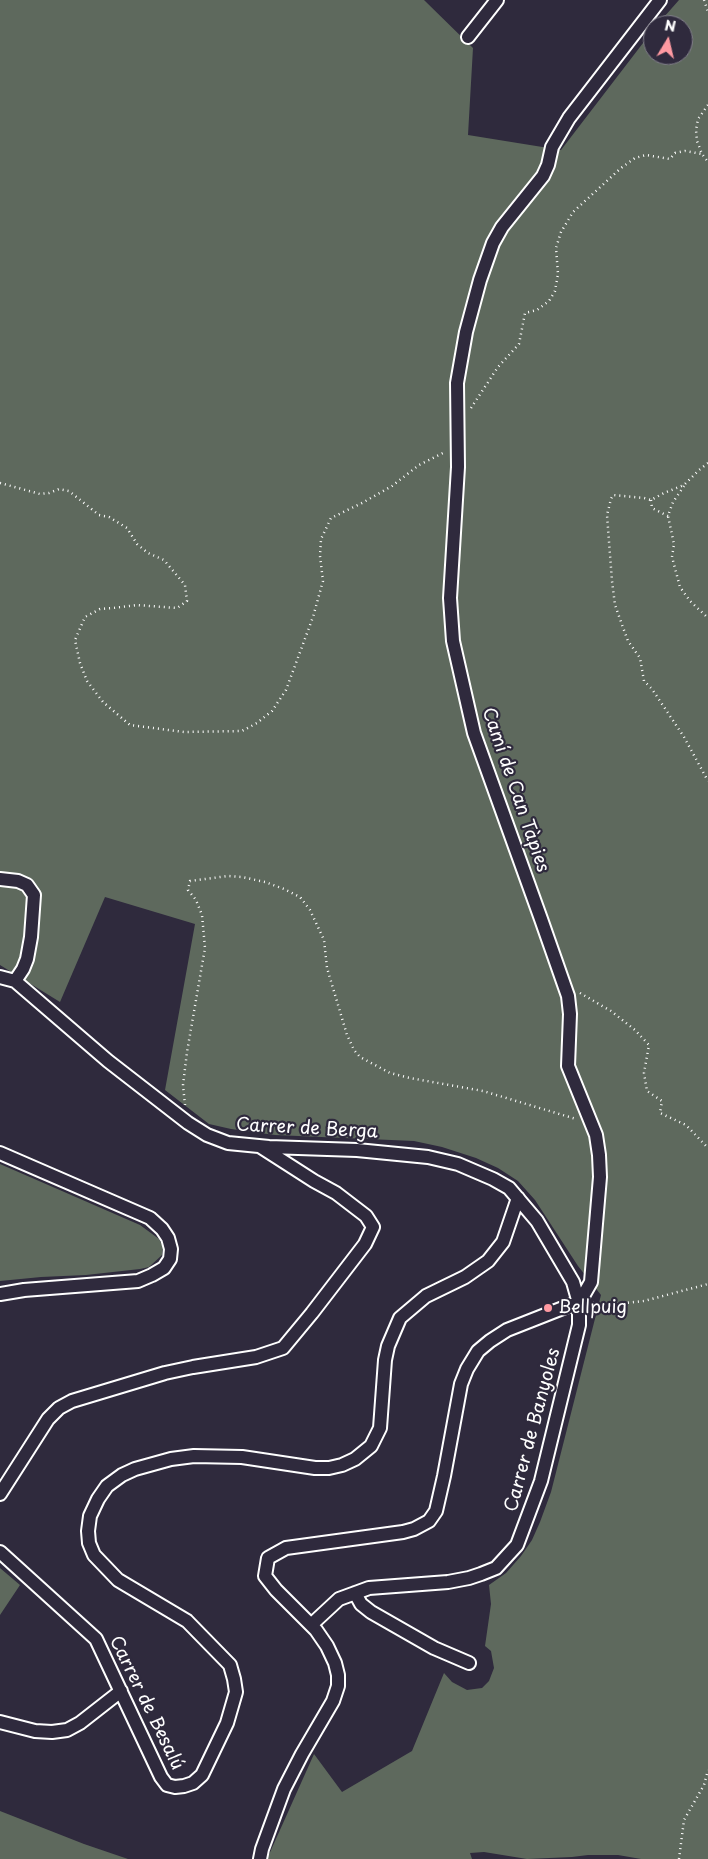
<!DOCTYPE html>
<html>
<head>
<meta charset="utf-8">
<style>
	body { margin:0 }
	#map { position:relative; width:708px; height:1859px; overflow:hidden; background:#2f2a3d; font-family:"Playpen Sans",sans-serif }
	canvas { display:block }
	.north { position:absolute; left:643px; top:15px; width:50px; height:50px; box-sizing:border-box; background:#2f2a3d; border:1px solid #827f8b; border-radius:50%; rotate:9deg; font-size:14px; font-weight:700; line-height:20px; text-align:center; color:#fff }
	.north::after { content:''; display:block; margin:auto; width:18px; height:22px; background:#ff9aa2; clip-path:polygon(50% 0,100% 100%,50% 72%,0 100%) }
</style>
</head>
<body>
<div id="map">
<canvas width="708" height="1859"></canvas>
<div class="north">N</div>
</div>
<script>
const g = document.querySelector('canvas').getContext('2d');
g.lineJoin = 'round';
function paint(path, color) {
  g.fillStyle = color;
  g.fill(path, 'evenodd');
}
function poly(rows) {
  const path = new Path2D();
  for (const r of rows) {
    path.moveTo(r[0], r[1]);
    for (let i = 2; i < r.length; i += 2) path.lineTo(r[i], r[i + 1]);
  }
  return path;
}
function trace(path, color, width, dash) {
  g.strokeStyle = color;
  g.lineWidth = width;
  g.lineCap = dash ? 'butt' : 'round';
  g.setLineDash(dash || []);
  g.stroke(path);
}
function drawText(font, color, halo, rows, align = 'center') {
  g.font = font + ' "Playpen Sans",sans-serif';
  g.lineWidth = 4.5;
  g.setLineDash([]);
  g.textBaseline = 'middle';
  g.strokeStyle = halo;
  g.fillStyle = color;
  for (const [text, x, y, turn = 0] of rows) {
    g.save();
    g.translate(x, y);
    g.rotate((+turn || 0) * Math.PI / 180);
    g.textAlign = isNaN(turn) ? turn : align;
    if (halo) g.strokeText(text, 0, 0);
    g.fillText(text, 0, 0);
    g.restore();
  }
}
paint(poly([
	[0,0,424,0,473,48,468,135,561,150,653,30,653,55,683,55,683,25,657,25,679,0,708,0,708,1859,641,1859,618,1855,588,1855,572,1857,527,1859,484,1852,470,1853,472,1859,267,1859,314,1754,342,1792,412,1751,444,1673,452,1682,467,1690,482,1688,489,1681,494,1668,491,1651,485,1646,491,1604,489,1585,506,1573,521,1556,532,1540,540,1522,551,1492,601,1295,578,1266,535,1200,518,1181,498,1168,476,1158,442,1147,414,1141,275,1135,231,1129,209,1124,165,1090,195,924,105,897,60,1002,0,965],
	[0,1164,140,1225,159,1239,163,1247,162,1255,149,1267,140,1269,86,1275,41,1277,0,1281],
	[0,1568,20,1585,0,1615],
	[0,1811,84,1844,128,1859,0,1859]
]), '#5e695d');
const minor = poly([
	[468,37,497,0],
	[0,879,18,881,27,885,34,895,31,937,27,959,23,969,15,981],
	[0,977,15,981,108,1061,188,1123,207,1135,228,1143,269,1147,357,1150,428,1157,458,1164,493,1179,509,1188,537,1221,573,1282,579,1303,579,1325,541,1481,517,1545,496,1568,481,1574,469,1578,448,1582,369,1588,339,1599,311,1625],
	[0,1153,150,1218,162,1229,168,1238,171,1249,170,1259,164,1268,152,1275,138,1281,24,1290,0,1294],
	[579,1303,591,1282,600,1177,599,1155,596,1135,568,1066,570,1014,568,996,541,919,474,733,453,641,450,598,458,467,457,383,466,332,480,280,493,243,502,227,543,176,548,165,552,147,569,118,660,0],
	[0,1494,48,1419,59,1408,72,1401,165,1373,193,1367,256,1357,283,1348,312,1313,365,1244,373,1227,366,1216,336,1193,314,1181,261,1147],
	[0,1552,96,1639,161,1777,167,1785,175,1787,184,1786,193,1783,202,1775,227,1723,236,1692,234,1679,230,1665,187,1621,118,1580,94,1555,89,1543,88,1531,90,1516,98,1499,107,1486,122,1475,135,1469,171,1459,194,1456,242,1457,315,1468,329,1468,342,1465,355,1459,371,1446,380,1428,385,1360,388,1346,400,1318,426,1296,465,1277,488,1261,503,1242,518,1198],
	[355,1593,361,1604,371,1612,434,1648,469,1663],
	[0,1722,35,1731,52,1732,67,1730,80,1723,121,1691],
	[260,1859,262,1849,284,1789,302,1754,333,1701,338,1686,338,1675,335,1663,327,1646,316,1630,276,1590,265,1576,268,1558,286,1548,403,1532,414,1529,429,1521,436,1511,444,1476,461,1384,467,1369,478,1351,490,1341,507,1330,568,1306,579,1303]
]);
trace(minor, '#fff', 16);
trace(poly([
	[704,0,708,12],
	[708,105,698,119,696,130,697,141,702,154,708,162],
	[471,408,498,367,519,344,525,313,537,310,549,301,555,291,558,274,556,248,561,232,573,212,621,168,635,158,646,155,670,159,675,153,685,151,702,154],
	[708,463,699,470,684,485,664,493,651,500,644,498,613,495,611,499,607,515,612,581,615,605,625,633,628,641,640,658,644,681,652,689,684,737,708,781],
	[0,483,40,494,49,493,59,489,69,491,99,515,109,517,127,528,137,544,148,553,164,560,185,585,187,601,177,608,137,605,113,608,100,609,85,617,75,640,80,663,87,681,103,702,130,725,184,732,242,731,257,723,272,711,286,690,313,617,323,581,320,556,321,539,331,518,362,503,392,486,419,465,445,452],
	[684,486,673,502,668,516,674,544,672,557,680,587,690,601,708,618],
	[651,500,652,508,668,516],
	[580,993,611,1011,635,1030,649,1045,644,1073,647,1091,662,1101,660,1113,686,1125,708,1148],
	[185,1105,183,1085,187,1052,205,948,202,915,196,900,188,890,190,881,228,876,242,877,265,882,284,889,300,897,310,910,324,940,327,968,347,1035,354,1050,360,1057,390,1073,410,1078,483,1091,576,1119],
	[593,1303,616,1304,644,1301,708,1284],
	[679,1859,684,1820,704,1785,708,1770]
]), '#fff', 2.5, [1, 4]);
trace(minor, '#2f2a3d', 12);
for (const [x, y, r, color] of [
	[548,1308,5,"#ff9aa2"]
]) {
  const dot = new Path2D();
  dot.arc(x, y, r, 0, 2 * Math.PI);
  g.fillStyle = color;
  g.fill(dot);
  trace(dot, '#2f2a3d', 2);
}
drawText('18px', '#fff', '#2f2a3d', [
	["Camí de Can Tàpies",515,790,71],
	["Carrer de Berga",307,1129,3],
	["Carrer de Banyoles",533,1430,-75],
	["Carrer de Besalú",146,1703,64]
]);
drawText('18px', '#fff', '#2f2a3d', [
	["Bellpuig",558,1308]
], 'left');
</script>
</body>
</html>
